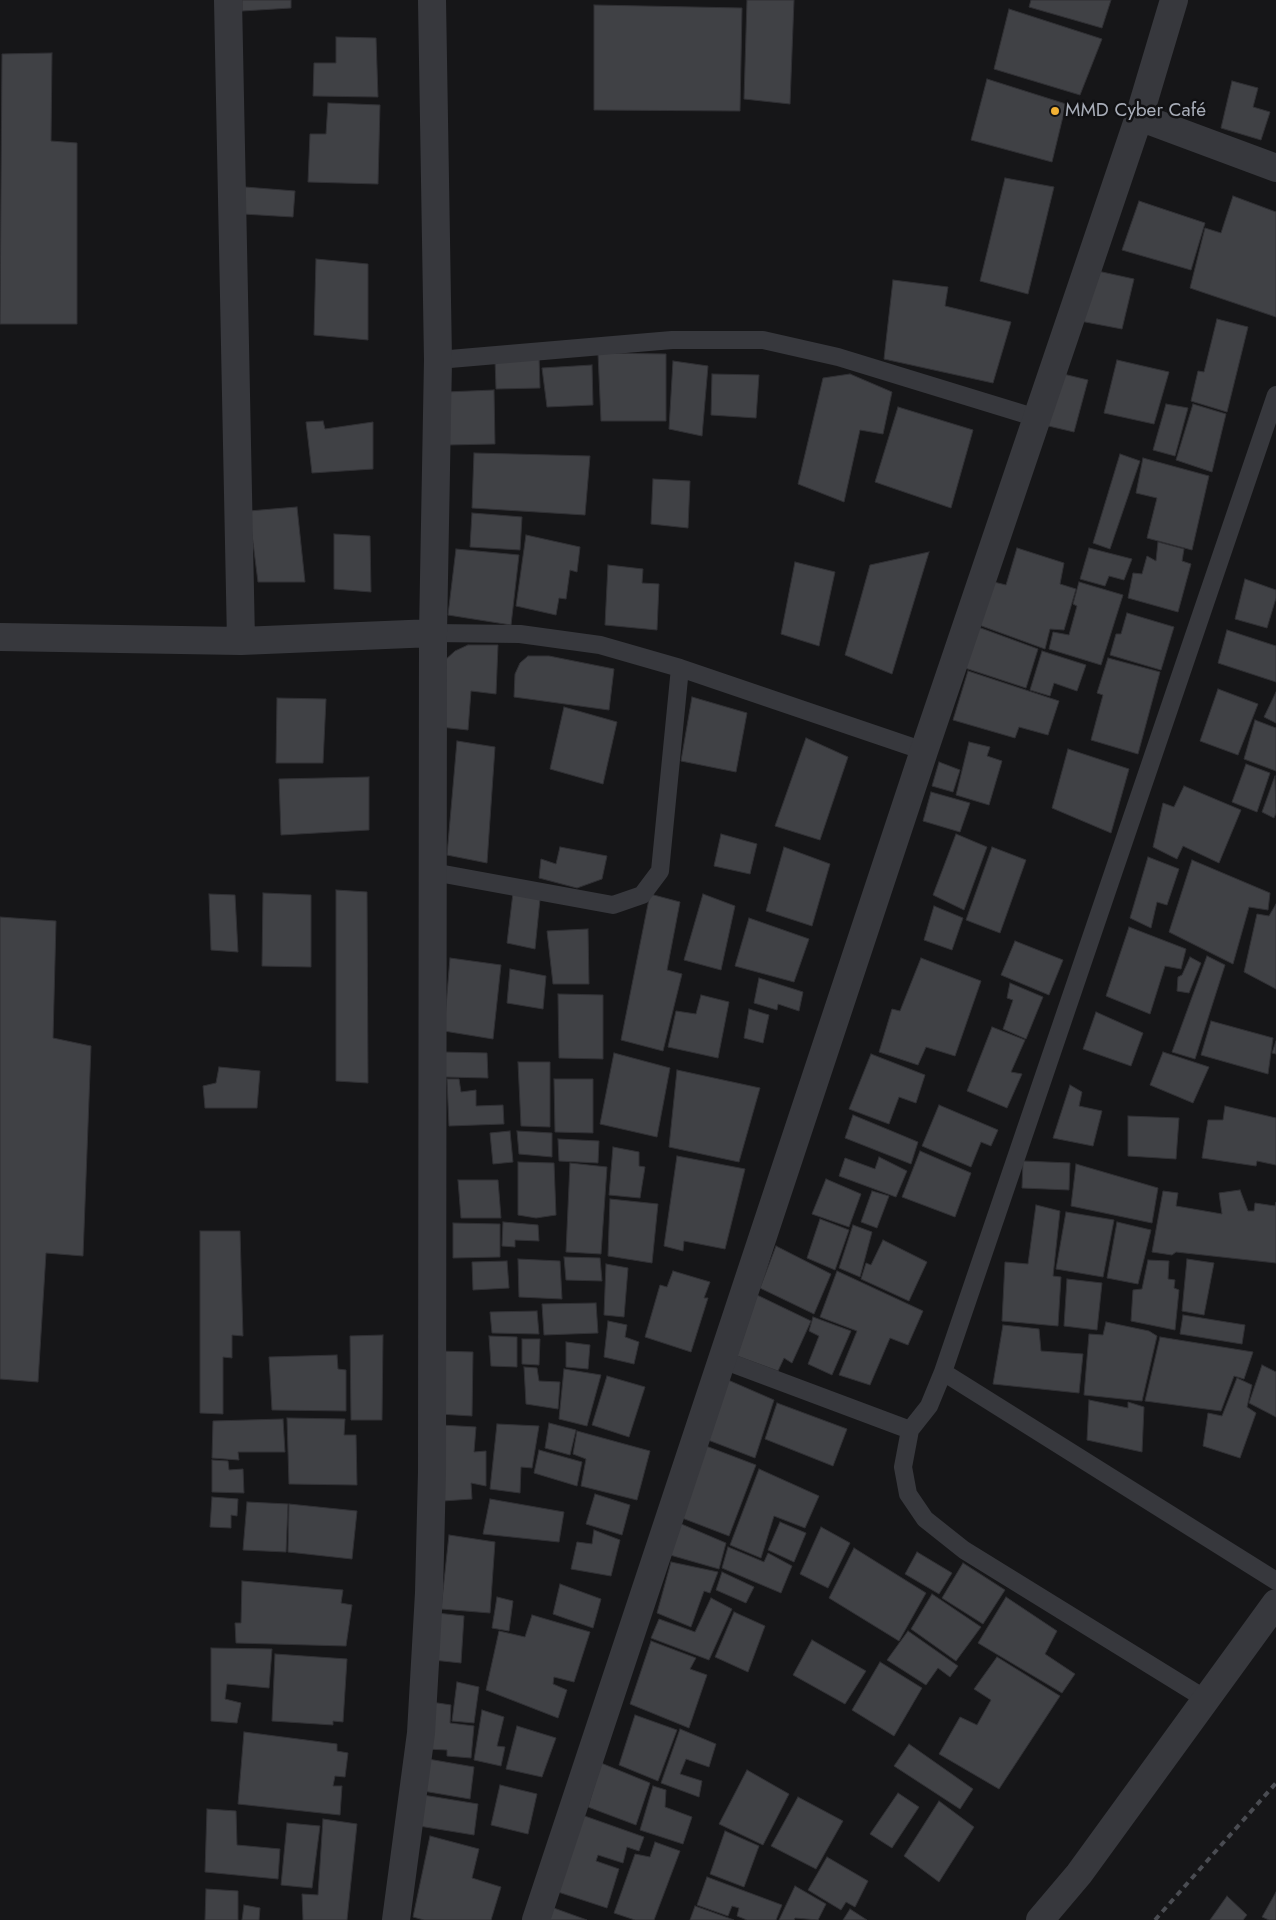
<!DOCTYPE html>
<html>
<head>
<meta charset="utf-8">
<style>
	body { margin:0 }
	canvas { display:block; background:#161618 }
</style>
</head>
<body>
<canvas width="1276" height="1920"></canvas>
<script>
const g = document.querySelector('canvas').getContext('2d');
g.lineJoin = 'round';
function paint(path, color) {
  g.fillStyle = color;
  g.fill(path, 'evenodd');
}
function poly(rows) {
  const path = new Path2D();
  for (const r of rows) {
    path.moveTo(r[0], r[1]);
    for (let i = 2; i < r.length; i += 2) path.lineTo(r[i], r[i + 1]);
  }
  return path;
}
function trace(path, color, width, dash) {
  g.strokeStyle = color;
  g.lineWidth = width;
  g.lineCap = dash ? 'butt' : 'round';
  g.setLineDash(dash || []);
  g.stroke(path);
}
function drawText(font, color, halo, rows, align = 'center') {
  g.font = font + ' Jost,sans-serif';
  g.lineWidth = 5;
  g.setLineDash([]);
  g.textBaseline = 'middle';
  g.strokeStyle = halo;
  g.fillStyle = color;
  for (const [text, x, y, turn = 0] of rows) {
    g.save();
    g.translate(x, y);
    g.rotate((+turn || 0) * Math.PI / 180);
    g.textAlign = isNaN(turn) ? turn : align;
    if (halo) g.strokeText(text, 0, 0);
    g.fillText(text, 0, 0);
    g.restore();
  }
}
const building = poly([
	[242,0,291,0,291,8,242,11,242,0],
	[747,0,794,0,790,104,744,99,747,0],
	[1031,0,1111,0,1102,28,1029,7,1031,0],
	[594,5,742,8,740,111,594,110,594,5],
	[1009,9,1102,39,1080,95,994,69,1009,9],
	[336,37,376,38,378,97,313,96,314,63,336,63,336,37],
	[52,53,51,141,77,143,77,324,0,324,2,54,52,53],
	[987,79,1066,104,1052,162,971,140,987,79],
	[1232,81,1258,88,1253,107,1270,112,1261,140,1221,128,1232,81],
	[328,103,380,105,378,184,308,182,310,134,326,134,328,103],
	[1005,178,1054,187,1028,294,980,281,1005,178],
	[245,187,295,191,293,217,243,214,245,187],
	[1233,196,1276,212,1276,317,1190,288,1205,228,1221,233,1233,196],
	[1139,201,1205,223,1191,270,1122,250,1139,201],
	[316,259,368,264,368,340,314,335,316,259],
	[1093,270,1134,279,1122,329,1080,321,1093,270],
	[893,280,948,287,945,306,1011,322,993,383,884,359,893,280],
	[1217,319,1248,327,1227,412,1191,401,1198,371,1204,372,1217,319],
	[598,353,666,354,666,421,601,421,598,353],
	[539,356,540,388,496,389,495,359,539,356],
	[1117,360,1169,372,1154,424,1104,413,1117,360],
	[673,361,708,366,702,436,669,429,673,361],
	[592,365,593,405,547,407,542,368,592,365],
	[1055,372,1088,380,1074,432,1040,424,1055,372],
	[712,374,759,375,756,418,711,415,712,374],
	[850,374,892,392,883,434,860,430,844,502,798,484,823,378,850,374],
	[494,390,495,444,447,445,446,392,494,390],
	[1166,404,1188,408,1175,456,1153,450,1166,404],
	[1193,404,1226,414,1212,472,1176,460,1193,404],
	[898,407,973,430,951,508,875,482,898,407],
	[323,421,325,429,373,422,373,469,312,473,306,422,323,421],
	[474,453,590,456,585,515,472,508,474,453],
	[1120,454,1140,461,1110,549,1093,543,1120,454],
	[1143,458,1209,476,1192,550,1147,538,1157,498,1136,493,1143,458],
	[653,479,690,481,688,528,651,524,653,479],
	[297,507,305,582,258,582,249,511,297,507],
	[472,513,522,517,520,550,470,547,472,513],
	[334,534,370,536,371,592,334,589,334,534],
	[526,535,580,547,577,572,570,570,566,599,559,598,556,615,516,606,526,535],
	[1158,542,1184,549,1182,561,1191,564,1178,612,1128,598,1133,573,1142,574,1147,556,1156,561,1158,542],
	[1017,548,1064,563,1060,584,1076,589,1064,630,1050,629,1045,649,979,625,994,582,1006,585,1017,548],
	[1089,548,1132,559,1124,580,1109,576,1105,586,1080,579,1089,548],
	[456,549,519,555,511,625,448,615,456,549],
	[929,552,892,674,845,655,870,565,929,552],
	[795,562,835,572,819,646,781,634,795,562],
	[608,565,643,569,642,583,659,584,657,630,605,625,608,565],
	[1245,579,1276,590,1276,598,1267,628,1235,619,1245,579],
	[1079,582,1123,595,1101,665,1049,649,1053,632,1069,635,1077,606,1073,604,1079,582],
	[1127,613,1174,627,1161,670,1110,655,1116,634,1121,634,1127,613],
	[978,627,1038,649,1026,688,965,668,978,627],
	[1227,630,1276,646,1276,682,1218,663,1227,630],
	[468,645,498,645,496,694,471,691,468,730,440,727,444,661,455,651,468,645],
	[1042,651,1086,665,1077,691,1054,683,1050,696,1030,690,1042,651],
	[528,656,549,656,614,669,609,710,514,697,515,674,520,663,528,656],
	[1108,658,1160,672,1138,754,1091,740,1103,695,1097,693,1108,658],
	[968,671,1059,701,1048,735,1019,727,1015,738,953,720,968,671],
	[1218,689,1258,704,1238,755,1200,741,1218,689],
	[1276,692,1276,723,1264,717,1276,692],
	[692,697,747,713,736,772,681,761,692,697],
	[277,698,326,699,323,763,276,763,277,698],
	[564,707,617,722,603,784,550,769,564,707],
	[1255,720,1276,728,1276,771,1244,759,1255,720],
	[806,738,848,757,820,840,775,826,806,738],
	[457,741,495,747,487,863,447,855,457,741],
	[969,742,990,747,987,756,1002,761,989,805,956,795,969,742],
	[1068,749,1129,769,1111,833,1052,808,1068,749],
	[939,762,960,770,953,792,932,786,939,762],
	[1246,764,1270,773,1257,812,1232,802,1246,764],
	[1275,776,1276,813,1274,818,1262,812,1275,776],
	[369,777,369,830,281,835,279,779,369,777],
	[1184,786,1241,810,1219,863,1183,846,1177,859,1153,847,1163,803,1174,807,1184,786],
	[931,792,970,803,960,832,923,821,931,792],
	[721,834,757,844,750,874,714,866,721,834],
	[956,834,987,847,964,910,933,895,956,834],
	[560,847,607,856,602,879,577,888,539,878,541,859,556,864,560,847],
	[784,847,830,864,812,926,766,911,784,847],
	[992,847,1026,860,1000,933,966,920,992,847],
	[1148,857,1179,869,1167,905,1157,902,1151,928,1130,918,1148,857],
	[1192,860,1270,893,1268,910,1249,907,1233,964,1169,932,1192,860],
	[336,890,367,892,368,1083,336,1081,336,890],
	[263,893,311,895,311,967,262,966,263,893],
	[513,893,540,899,535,949,507,943,513,893],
	[209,894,235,895,238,952,211,950,209,894],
	[650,894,680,902,667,970,682,974,663,1051,621,1040,650,894],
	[703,894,735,906,721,970,684,960,703,894],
	[1276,904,1276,989,1244,972,1257,914,1269,916,1276,904],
	[934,906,963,918,952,950,924,940,934,906],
	[0,917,56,921,53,1038,91,1046,83,1256,46,1253,38,1382,0,1379,0,917],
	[749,918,809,939,794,982,735,966,749,918],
	[1129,927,1186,949,1181,969,1165,966,1150,1014,1106,996,1129,927],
	[588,929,589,984,553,984,547,931,588,929],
	[1015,941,1063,960,1049,995,1001,975,1015,941],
	[1207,956,1225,965,1195,1059,1172,1052,1207,956],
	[1190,957,1201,963,1189,993,1177,991,1178,977,1182,975,1190,957],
	[450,958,501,965,493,1039,444,1031,450,958],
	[921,958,981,981,955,1056,926,1047,918,1065,879,1052,892,1009,900,1011,921,958],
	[510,969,546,976,543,1009,507,1003,510,969],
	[759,978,803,992,799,1011,778,1004,777,1010,754,1003,759,978],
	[1010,983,1043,997,1026,1039,1003,1029,1013,1000,1007,998,1010,983],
	[558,994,603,995,603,1059,559,1058,558,994],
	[701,995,729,1002,718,1058,668,1047,676,1011,696,1014,701,995],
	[749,1009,769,1015,763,1043,744,1038,749,1009],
	[1096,1012,1143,1033,1131,1066,1083,1049,1096,1012],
	[1211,1021,1273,1038,1268,1074,1201,1055,1211,1021],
	[992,1027,1025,1040,1011,1072,1022,1074,1007,1108,967,1091,992,1027],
	[1276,1041,1276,1054,1272,1053,1276,1041],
	[444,1052,487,1053,488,1078,445,1077,444,1052],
	[1163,1052,1209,1067,1193,1103,1150,1085,1163,1052],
	[614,1053,670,1068,657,1137,600,1124,614,1053],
	[871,1054,925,1075,916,1103,899,1097,889,1124,849,1109,871,1054],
	[518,1062,550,1062,550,1127,521,1126,518,1062],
	[219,1067,260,1071,257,1108,205,1108,203,1086,216,1083,219,1067],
	[677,1070,760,1088,739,1162,669,1147,677,1070],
	[447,1079,459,1079,461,1092,476,1090,476,1106,503,1105,504,1124,449,1126,447,1079],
	[554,1079,593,1079,593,1133,555,1132,554,1079],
	[1070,1085,1082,1092,1079,1106,1102,1111,1093,1146,1053,1138,1070,1085],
	[939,1105,998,1130,991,1146,981,1142,971,1167,922,1146,939,1105],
	[1225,1106,1276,1118,1276,1165,1257,1161,1256,1166,1202,1158,1208,1120,1223,1120,1225,1106],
	[853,1115,918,1142,911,1164,845,1138,853,1115],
	[1128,1116,1179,1118,1176,1159,1128,1156,1128,1116],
	[510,1131,513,1162,493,1164,490,1133,510,1131],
	[517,1131,552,1133,552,1157,519,1154,517,1131],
	[558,1139,599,1141,598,1163,559,1161,558,1139],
	[613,1147,639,1152,639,1166,645,1167,640,1198,609,1195,613,1147],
	[920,1151,971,1173,955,1217,902,1197,920,1151],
	[677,1156,745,1169,725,1249,684,1241,683,1251,664,1246,677,1156],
	[879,1157,907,1171,896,1197,839,1176,845,1158,875,1169,879,1157],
	[1023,1161,1070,1163,1069,1190,1022,1188,1023,1161],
	[518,1162,554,1163,556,1215,536,1218,518,1215,518,1162],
	[570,1163,607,1167,601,1254,566,1252,570,1163],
	[1076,1164,1158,1188,1152,1223,1071,1206,1076,1164],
	[826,1179,861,1194,849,1227,812,1214,826,1179],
	[458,1180,498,1180,501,1218,461,1218,458,1180],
	[1240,1190,1248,1211,1254,1211,1255,1203,1275,1206,1276,1202,1276,1263,1176,1252,1172,1255,1152,1252,1163,1191,1178,1193,1176,1206,1222,1214,1219,1193,1240,1190],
	[872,1191,889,1196,877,1228,861,1222,872,1191],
	[610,1199,658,1204,652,1263,608,1256,610,1199],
	[1036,1205,1060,1211,1053,1276,1061,1277,1058,1326,1002,1321,1005,1262,1028,1264,1036,1205],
	[1066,1212,1114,1220,1103,1277,1056,1269,1066,1212],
	[820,1219,849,1230,835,1270,807,1258,820,1219],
	[503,1222,538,1225,539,1241,515,1240,515,1247,502,1246,503,1222],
	[1117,1222,1151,1230,1138,1284,1107,1278,1117,1222],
	[453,1223,500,1224,500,1257,453,1258,453,1223],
	[853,1225,872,1232,860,1277,839,1268,853,1225],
	[200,1231,240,1231,243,1336,232,1335,232,1358,223,1357,223,1414,200,1413,200,1231],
	[883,1240,927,1262,909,1301,861,1279,866,1263,871,1265,883,1240],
	[776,1246,831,1274,814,1314,760,1288,776,1246],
	[564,1257,600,1258,602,1281,566,1280,564,1257],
	[518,1259,560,1261,562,1299,519,1297,518,1259],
	[1187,1259,1214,1263,1204,1315,1182,1311,1187,1259],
	[1148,1260,1169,1261,1168,1279,1175,1280,1174,1288,1179,1290,1175,1330,1131,1321,1133,1290,1142,1289,1148,1260],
	[507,1261,509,1288,473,1290,472,1262,507,1261],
	[606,1264,628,1268,624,1317,604,1315,606,1264],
	[673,1271,710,1282,704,1298,708,1298,691,1352,645,1337,660,1285,667,1287,673,1271],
	[837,1271,923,1311,908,1345,890,1338,870,1385,839,1375,857,1331,820,1317,837,1271],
	[1067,1279,1102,1283,1097,1330,1064,1326,1067,1279],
	[757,1295,811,1321,792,1363,784,1358,778,1371,737,1356,757,1295],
	[596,1303,598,1333,544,1335,542,1304,596,1303],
	[537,1311,539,1334,492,1333,490,1312,537,1311],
	[1183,1315,1245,1325,1242,1344,1180,1334,1183,1315],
	[813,1317,851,1331,832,1375,808,1364,819,1336,809,1331,813,1317],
	[608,1321,627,1325,625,1337,639,1342,634,1364,604,1357,608,1321],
	[1106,1322,1149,1331,1157,1336,1142,1401,1084,1395,1089,1334,1103,1335,1106,1322],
	[1003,1325,1039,1329,1041,1351,1083,1354,1079,1393,993,1384,1003,1325],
	[383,1335,382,1420,351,1420,350,1336,383,1335],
	[489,1336,517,1337,517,1367,491,1366,489,1336],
	[1160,1337,1253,1352,1244,1379,1234,1376,1221,1411,1145,1401,1160,1337],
	[522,1339,540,1339,539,1365,522,1364,522,1339],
	[566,1342,590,1345,588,1369,566,1367,566,1342],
	[438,1351,473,1352,472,1416,439,1414,438,1351],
	[337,1355,338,1369,346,1370,346,1411,272,1410,269,1357,337,1355],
	[1262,1365,1276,1372,1276,1417,1249,1403,1262,1365],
	[524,1367,537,1368,539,1381,560,1382,558,1409,526,1404,524,1367],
	[564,1369,601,1375,587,1426,559,1419,564,1369],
	[607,1376,645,1387,629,1437,592,1425,607,1376],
	[1237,1378,1252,1385,1247,1407,1256,1413,1240,1458,1203,1446,1208,1413,1222,1416,1237,1378],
	[728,1380,774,1400,755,1458,708,1440,728,1380],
	[1089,1400,1128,1408,1128,1402,1144,1407,1142,1452,1087,1440,1089,1400],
	[777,1403,847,1429,833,1466,765,1439,777,1403],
	[287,1418,345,1419,344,1435,356,1435,357,1485,289,1484,287,1418],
	[283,1419,285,1452,238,1452,239,1460,212,1458,213,1421,283,1419],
	[549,1423,576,1430,570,1455,545,1448,549,1423],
	[497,1424,539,1426,532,1468,521,1467,520,1493,490,1489,497,1424],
	[441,1425,476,1427,474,1452,486,1451,486,1486,471,1483,472,1499,443,1501,441,1425],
	[577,1431,650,1451,637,1500,581,1486,586,1459,573,1454,577,1431],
	[706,1446,756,1465,729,1536,682,1518,706,1446],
	[539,1450,582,1462,577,1486,534,1473,539,1450],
	[212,1460,228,1461,229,1470,243,1469,244,1493,212,1492,212,1460],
	[759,1469,819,1496,805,1528,774,1516,761,1558,730,1545,759,1469],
	[595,1494,630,1505,622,1535,586,1524,595,1494],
	[212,1497,238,1499,237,1516,231,1515,231,1528,210,1527,212,1497],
	[490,1499,564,1512,559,1542,483,1534,490,1499],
	[247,1502,288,1504,286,1552,243,1550,247,1502],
	[289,1504,357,1511,352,1559,288,1552,289,1504],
	[780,1522,806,1533,794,1562,768,1550,780,1522],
	[679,1523,726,1543,719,1569,670,1555,679,1523],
	[821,1527,850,1543,828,1588,800,1574,821,1527],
	[594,1530,620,1540,611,1576,571,1569,577,1542,592,1544,594,1530],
	[449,1535,495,1542,490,1613,441,1609,449,1535],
	[728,1547,764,1562,768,1553,792,1566,781,1593,722,1568,728,1547],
	[854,1548,926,1593,899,1641,829,1598,854,1548],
	[917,1552,952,1573,939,1594,905,1574,917,1552],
	[671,1562,718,1572,710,1593,704,1591,691,1627,657,1613,671,1562],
	[963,1563,1005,1590,983,1624,942,1598,963,1563],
	[722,1572,754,1587,746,1603,716,1590,722,1572],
	[242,1581,343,1590,341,1603,352,1605,346,1646,236,1643,235,1623,241,1623,242,1581],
	[560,1584,601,1599,593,1628,553,1614,560,1584],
	[932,1594,981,1627,956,1661,911,1629,932,1594],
	[497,1597,513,1601,509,1631,492,1628,497,1597],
	[1006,1597,1057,1631,1045,1654,1075,1674,1062,1693,978,1643,1006,1597],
	[711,1598,732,1609,709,1660,651,1638,659,1619,695,1632,711,1598],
	[734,1612,765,1626,748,1672,715,1657,734,1612],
	[437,1613,464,1616,461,1663,433,1660,437,1613],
	[532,1615,590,1632,574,1682,554,1677,553,1684,567,1690,558,1718,486,1690,499,1631,525,1637,532,1615],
	[908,1631,958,1666,950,1677,938,1668,926,1685,887,1660,908,1631],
	[812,1640,866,1671,845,1704,793,1675,812,1640],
	[651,1641,696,1658,690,1669,707,1675,689,1728,630,1704,651,1641],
	[211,1648,272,1649,269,1688,227,1684,225,1699,241,1703,237,1723,211,1721,211,1648],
	[275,1654,347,1659,343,1722,333,1721,333,1725,272,1721,275,1654],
	[997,1657,1060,1696,999,1789,939,1754,960,1717,977,1725,991,1700,974,1689,997,1657],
	[880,1662,922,1688,894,1736,852,1710,880,1662],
	[457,1682,479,1687,474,1723,452,1721,457,1682],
	[431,1702,451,1705,450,1723,474,1726,471,1758,447,1756,447,1750,426,1749,431,1702],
	[482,1710,504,1717,497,1746,505,1747,501,1766,474,1760,482,1710],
	[635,1715,677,1730,658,1781,619,1765,635,1715],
	[517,1726,556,1738,542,1777,506,1769,517,1726],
	[680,1729,716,1744,709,1767,686,1759,680,1774,702,1781,699,1797,661,1783,680,1729],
	[244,1732,337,1744,337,1751,348,1753,345,1777,335,1776,333,1786,342,1786,340,1815,238,1804,244,1732],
	[909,1744,973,1789,960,1809,894,1766,909,1744],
	[428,1759,474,1767,470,1799,423,1791,428,1759],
	[601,1763,650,1783,636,1825,588,1807,601,1763],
	[747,1770,789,1794,763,1845,719,1824,747,1770],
	[500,1785,537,1794,528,1834,491,1825,500,1785],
	[653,1786,666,1790,665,1807,692,1817,683,1844,640,1830,653,1786],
	[898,1793,919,1807,892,1848,870,1834,898,1793],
	[423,1795,478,1804,474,1835,419,1826,423,1795],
	[798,1797,843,1821,816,1869,771,1846,798,1797],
	[939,1801,974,1827,939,1882,904,1856,939,1801],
	[207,1809,236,1811,237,1845,280,1849,278,1879,205,1872,207,1809],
	[579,1814,644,1837,639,1851,627,1847,623,1863,598,1855,596,1861,619,1869,607,1908,555,1891,579,1814],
	[323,1819,357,1824,347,1920,303,1920,302,1894,318,1895,323,1819],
	[287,1823,320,1826,312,1888,281,1885,287,1823],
	[725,1831,759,1846,744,1887,710,1874,725,1831],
	[430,1836,479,1849,472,1878,501,1887,491,1920,424,1920,413,1917,430,1836],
	[655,1842,680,1851,654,1920,635,1920,614,1913,635,1854,650,1857,655,1842],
	[827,1857,868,1881,855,1907,846,1902,841,1910,808,1890,827,1857],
	[707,1877,782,1905,776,1920,747,1920,737,1916,739,1908,732,1906,728,1916,697,1905,707,1877],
	[795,1886,826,1904,818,1920,795,1918,794,1920,779,1920,795,1886],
	[206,1889,238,1891,238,1920,205,1920,206,1889],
	[1276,1892,1276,1920,1269,1920,1262,1917,1276,1892],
	[1227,1896,1247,1915,1243,1920,1210,1920,1227,1896],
	[244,1905,260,1908,259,1920,242,1920,244,1905],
	[695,1906,734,1920,690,1920,695,1906],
	[551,1907,587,1920,546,1920,551,1907],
	[850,1909,867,1920,843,1920,850,1909]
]);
paint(building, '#404145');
trace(building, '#303034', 1);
trace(poly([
	[438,360,672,340,763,340,838,357,1037,418],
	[433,633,520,634,600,645,680,668,924,751],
	[433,872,613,905,642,895,660,871,680,668],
	[723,1360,910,1430],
	[943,1372,1276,1581],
	[1207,1700,964,1550,925,1519,908,1494,903,1467,910,1430,929,1406,943,1372,1276,395]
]), '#37383d', 18);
trace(poly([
	[228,0,241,641],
	[1139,117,1276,168],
	[0,637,241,641,433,633],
	[396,1920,421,1733,429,1593,432,1472,433,633,438,360,432,0],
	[536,1920,924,751,1139,117,1174,0],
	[1040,1920,1079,1874,1276,1603]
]), '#37383d', 28);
trace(poly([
	[1155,1920,1276,1783]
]), '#4a4c52', 4, [6, 5]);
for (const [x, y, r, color] of [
	[1055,111,5,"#f2b134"]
]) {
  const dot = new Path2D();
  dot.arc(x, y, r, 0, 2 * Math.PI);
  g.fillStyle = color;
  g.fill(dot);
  trace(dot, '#111113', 2);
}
drawText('19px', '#a8adb8', '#111113', [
	["MMD Cyber Café",1065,111]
], 'left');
</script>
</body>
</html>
